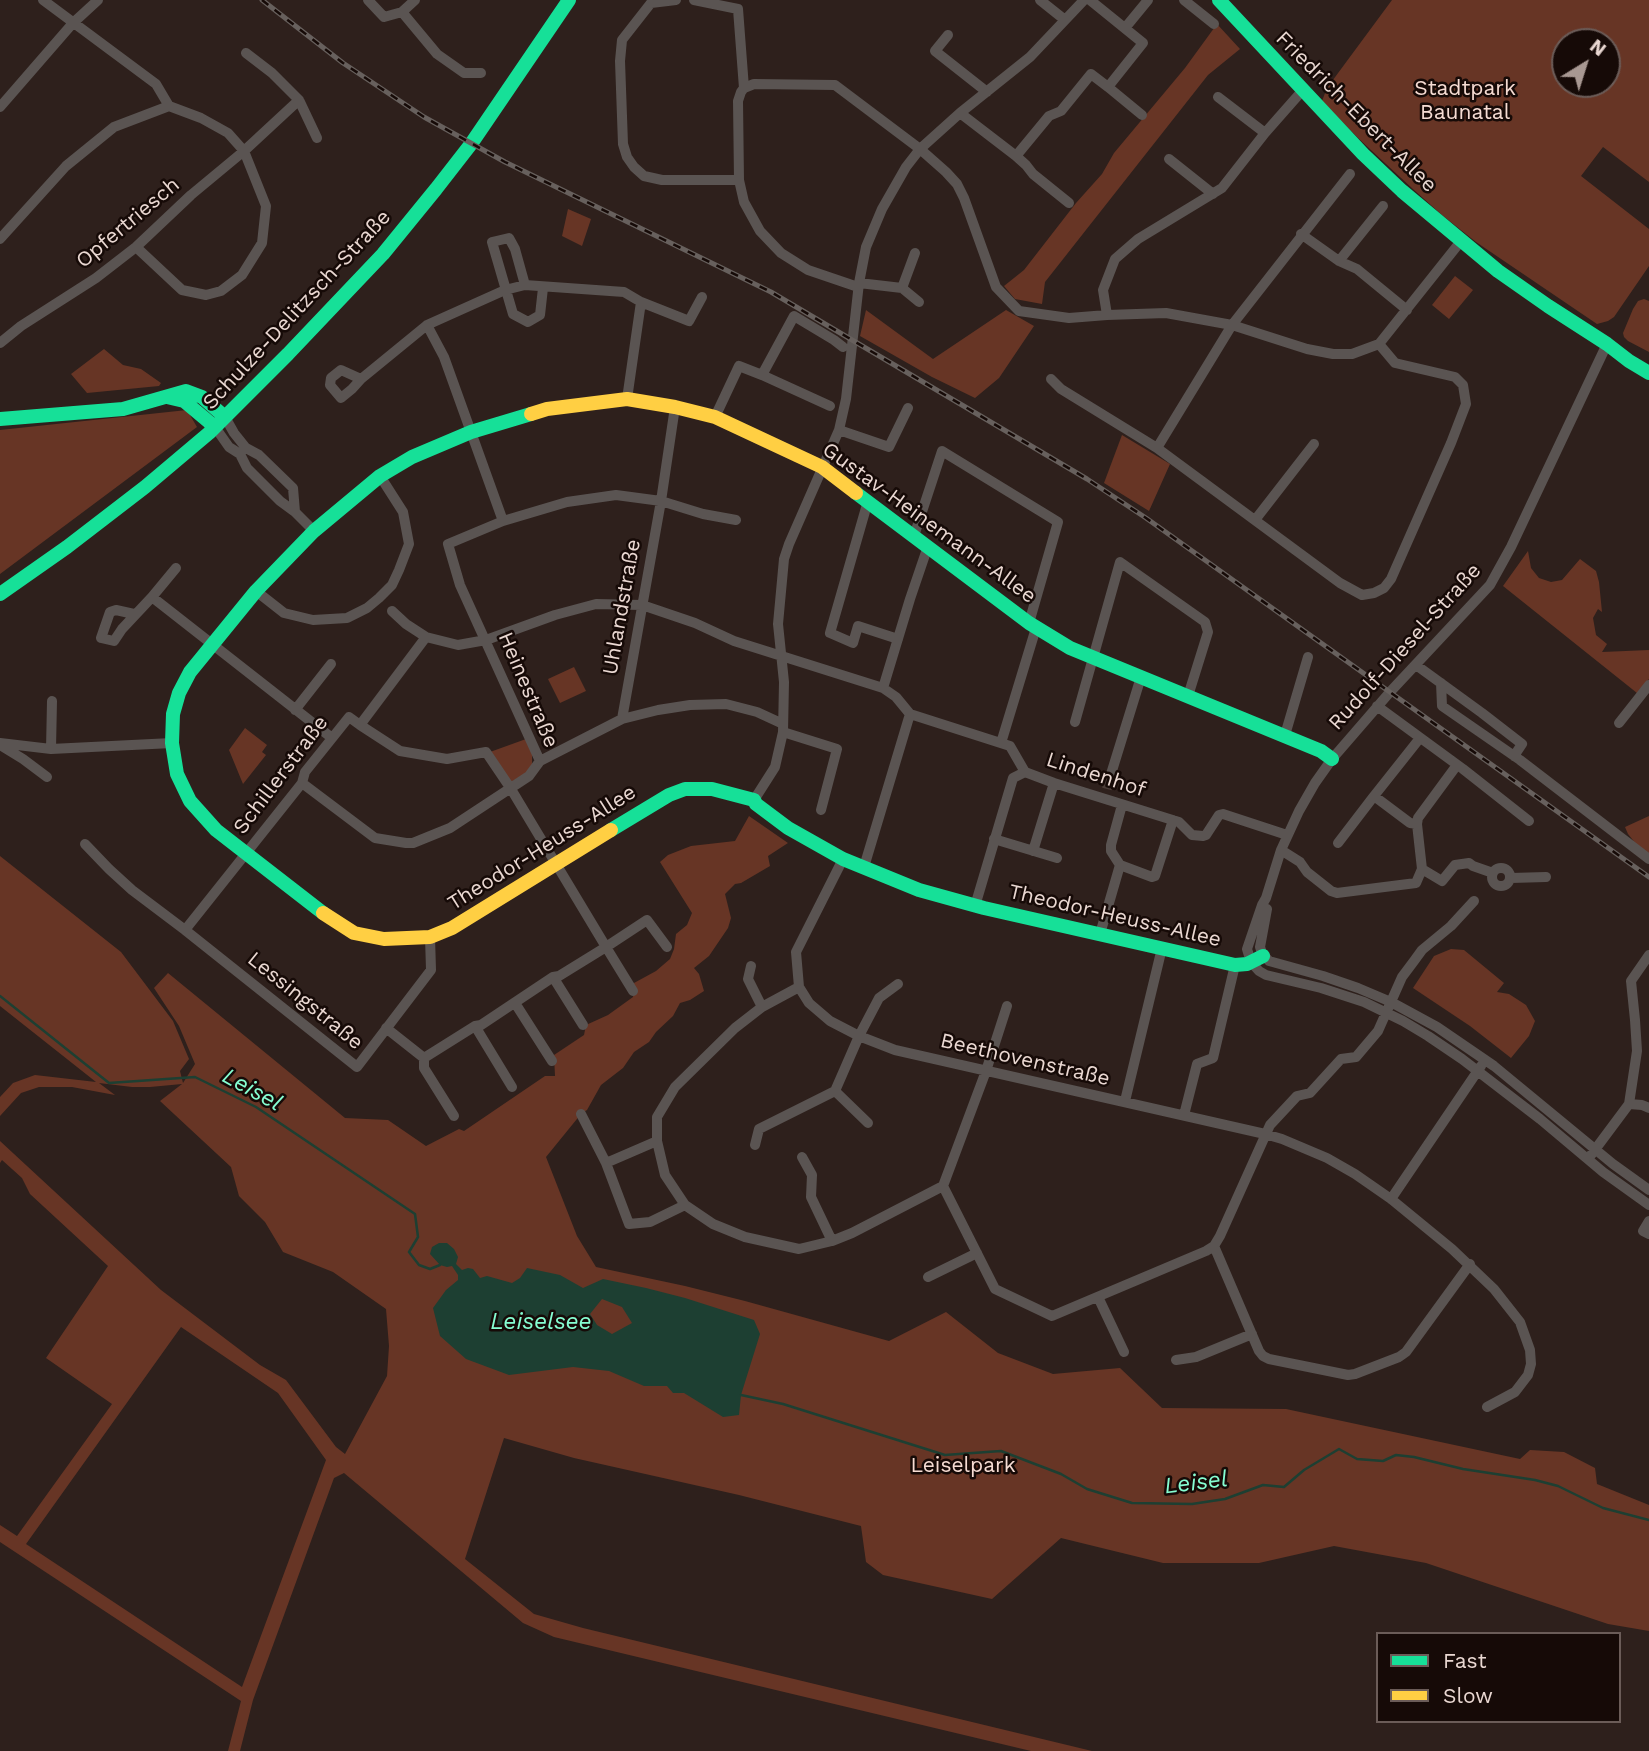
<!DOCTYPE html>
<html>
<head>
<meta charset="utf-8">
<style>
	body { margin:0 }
	#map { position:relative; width:1649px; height:1751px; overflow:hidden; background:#2e201c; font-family:"Work Sans",sans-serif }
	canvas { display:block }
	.legend { position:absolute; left:1376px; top:1632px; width:245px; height:91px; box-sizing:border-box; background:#160a07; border:2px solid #6b5c58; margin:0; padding:9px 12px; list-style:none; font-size:21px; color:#ead8d2 }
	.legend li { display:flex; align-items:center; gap:14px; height:35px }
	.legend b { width:35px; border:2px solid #6b5c58 }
	.north { position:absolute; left:1551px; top:28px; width:70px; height:70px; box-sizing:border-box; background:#160a07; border:2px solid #6b5c58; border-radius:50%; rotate:38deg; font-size:19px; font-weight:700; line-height:28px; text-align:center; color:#ead8d2 }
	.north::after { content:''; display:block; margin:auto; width:24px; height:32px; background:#a89892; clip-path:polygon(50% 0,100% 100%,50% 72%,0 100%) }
</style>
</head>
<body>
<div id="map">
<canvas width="1649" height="1751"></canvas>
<ul class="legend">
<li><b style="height:9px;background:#16e098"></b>Fast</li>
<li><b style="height:9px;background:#ffcf43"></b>Slow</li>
</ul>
<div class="north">N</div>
</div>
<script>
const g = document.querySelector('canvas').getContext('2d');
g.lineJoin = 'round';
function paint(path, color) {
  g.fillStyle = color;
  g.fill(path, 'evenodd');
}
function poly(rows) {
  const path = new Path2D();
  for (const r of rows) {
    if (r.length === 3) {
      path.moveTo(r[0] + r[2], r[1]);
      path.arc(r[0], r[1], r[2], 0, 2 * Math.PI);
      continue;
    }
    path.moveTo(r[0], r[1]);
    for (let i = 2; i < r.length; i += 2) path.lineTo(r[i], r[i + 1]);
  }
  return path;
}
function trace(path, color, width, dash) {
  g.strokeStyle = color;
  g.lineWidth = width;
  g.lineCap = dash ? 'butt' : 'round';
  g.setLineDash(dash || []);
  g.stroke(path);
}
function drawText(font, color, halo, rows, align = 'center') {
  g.font = font + ' "Work Sans",sans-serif';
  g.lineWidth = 5;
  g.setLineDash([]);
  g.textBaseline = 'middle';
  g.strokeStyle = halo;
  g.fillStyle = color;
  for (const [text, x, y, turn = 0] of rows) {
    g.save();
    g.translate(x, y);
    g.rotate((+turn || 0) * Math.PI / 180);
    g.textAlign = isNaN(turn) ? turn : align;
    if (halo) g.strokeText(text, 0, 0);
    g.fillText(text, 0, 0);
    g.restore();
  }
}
paint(poly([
	[1392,0,1649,0,1649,182,1603,147,1581,176,1649,229,1649,266,1614,317,1608,321,1597,324,1476,242,1442,215,1414,190,1358,138,1322,101,1327,88],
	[1565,42,1607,42,1607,84,1565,84],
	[1217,24,1240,49,1208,75,1045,282,1042,304,1015,299,1004,286,1024,270,1076,203,1102,174,1114,153,1185,68],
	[568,209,591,219,582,246,562,236],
	[1455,276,1473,290,1449,319,1432,305],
	[1644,299,1649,301,1649,352,1628,341,1624,337,1623,333,1633,309,1638,301],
	[866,310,933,359,1006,310,1034,326,999,378,975,398,932,377,860,336],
	[104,349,123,365,141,369,161,383,159,386,87,393,71,374],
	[187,410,197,427,0,574,0,430],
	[1122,435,1170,464,1149,511,1104,483],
	[1528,551,1531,568,1539,578,1551,582,1562,580,1580,559,1596,571,1599,582,1602,612,1598,609,1593,618,1596,635,1607,644,1602,652,1649,650,1649,679,1637,693,1503,586],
	[574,667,586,691,560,703,548,679],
	[245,728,267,745,262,752,266,755,243,784,229,750],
	[526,739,532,753,532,766,524,776,511,782,490,752],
	[749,816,788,843,768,856,770,866,741,883,735,884,725,894,731,918,728,928,709,956,694,968,699,974,704,991,690,1000,680,1003,673,1016,656,1032,649,1042,634,1052,623,1068,601,1085,587,1110,581,1114,546,1157,577,1236,596,1267,685,1286,745,1301,889,1341,946,1312,998,1353,1053,1374,1120,1368,1162,1408,1286,1409,1520,1459,1530,1450,1564,1452,1595,1468,1597,1484,1649,1505,1649,1631,1608,1624,1426,1563,1334,1546,1259,1563,1163,1563,1061,1538,992,1599,883,1575,866,1562,861,1526,739,1495,574,1458,504,1438,465,1559,534,1614,583,1628,1092,1751,1031,1751,554,1637,523,1623,344,1473,334,1478,253,1700,240,1751,228,1751,241,1701,0,1542,0,1525,17,1536,112,1404,46,1358,108,1266,30,1194,22,1178,2,1160,0,1163,0,1141,161,1290,260,1365,286,1380,336,1447,345,1454,387,1376,389,1346,386,1309,333,1272,283,1252,265,1222,239,1196,231,1167,160,1101,182,1084,150,1087,132,1087,99,1083,115,1095,72,1087,39,1087,21,1093,0,1116,0,1097,13,1083,35,1075,96,1082,0,1006,0,856,121,952,173,1021,189,1059,180,1071,183,1083,195,1064,179,1026,154,988,168,973,345,1118,388,1120,426,1146,459,1129,464,1131,545,1076,555,1076,554,1055,584,1035,586,1025,608,1015,633,997,634,983,656,971,670,959,674,949,676,934,687,925,692,913,660,862,668,855,691,846,735,841],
	[181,1327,278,1393,326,1460,242,1687,26,1544],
	[1649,816,1649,854,1640,849,1628,834,1625,827],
	[1451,949,1464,950,1504,983,1497,992,1509,994,1526,1005,1535,1021,1529,1036,1511,1058,1470,1026,1413,988,1434,956]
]), '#673525');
paint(poly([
	[439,1243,447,1243,454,1249,458,1257,456,1264,462,1270,468,1268,473,1269,480,1278,487,1276,512,1283,520,1278,527,1268,560,1275,583,1288,603,1279,646,1288,685,1298,754,1320,760,1334,741,1395,739,1415,723,1417,684,1393,673,1393,667,1386,644,1386,609,1371,573,1367,509,1375,466,1359,440,1336,433,1308,446,1290,458,1280,458,1275,452,1266,447,1267,440,1265,430,1254,432,1247],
	[602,1299,622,1307,632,1323,612,1334,597,1325,590,1314]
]), '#1d3f32');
trace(poly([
	[0,996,109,1083,195,1077,256,1107,415,1214,418,1237,409,1252,419,1265,430,1269,440,1265],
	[741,1395,783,1404,945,1455,1001,1451,1061,1474,1087,1489,1132,1503,1192,1504,1225,1499,1263,1485,1284,1487,1304,1470,1339,1449,1357,1459,1383,1461,1396,1455,1414,1457,1463,1469,1535,1480,1558,1486,1603,1508,1649,1520]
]), '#1d3f32', 2.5);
trace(poly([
	[1107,789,1111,774]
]), '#4a3c37', 10, [10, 5]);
trace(poly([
	[43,0,156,84,169,106],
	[368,0,384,17,402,12,437,54,464,73,481,73],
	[676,0,651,3,622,40,620,61,623,144,627,157,634,167,644,176,662,180,739,180],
	[694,0,738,9,744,88],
	[1040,0,1065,20],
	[1184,0,1214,24],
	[402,12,415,0],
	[1125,28,1148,0],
	[948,35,935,51,987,92],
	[246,53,272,73,299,100,317,138],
	[1108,87,1142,115],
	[1218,97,1265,133],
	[0,107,73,23,98,0],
	[960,113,1016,156,1049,116,1061,111,1091,74,1108,87,1143,43,1090,0],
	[1016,156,1026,165,1033,174,1069,203],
	[1169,159,1213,194],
	[1301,234,1339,261,1357,269,1407,310],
	[0,239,66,166,114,127,169,106,201,118,228,133,244,151,266,206,262,243,242,275,221,291,206,295,182,290,136,247],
	[1339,261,1383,206],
	[859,283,902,288,915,253],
	[858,287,808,270,781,253,760,231,744,202,739,180,738,101,741,92,744,88,754,84,835,85,920,149,946,172,957,184,964,198,996,287,1019,311,1069,318,1107,315,1166,313,1232,325,1307,349,1333,354,1352,354,1379,344,1461,241],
	[543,288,540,315,528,322,513,314,492,242,509,238,515,249,525,285,624,292,641,302],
	[902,288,919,302],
	[1107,315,1103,290,1115,259,1138,239,1222,188,1265,133,1302,91],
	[427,325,444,357,503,521,448,544,460,585,540,761],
	[0,343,21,326,96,278,136,247,191,195,244,151,299,100],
	[1607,344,1511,547,1490,585,1390,692,1332,759,1315,783,1299,811,1281,850,1266,898,1262,905,1247,949,1251,962,1259,971,1266,975,1321,988,1364,1002,1403,1021,1428,1036,1462,1059,1540,1119,1603,1172,1649,1205],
	[762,375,794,316,834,340,843,347],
	[361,379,352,389,341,398,330,385,331,378,341,370,361,379,427,325,505,290,525,285],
	[1051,379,1061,389,1157,448,1340,583,1362,595,1374,593,1384,588,1391,579,1451,443,1466,404,1463,385,1455,377,1395,363,1379,344],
	[627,399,641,302,689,321,702,297],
	[225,417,234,433,246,448,259,455,293,488,295,512],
	[715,417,739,366,762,375,830,406],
	[215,427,229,447,240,454,247,468,280,501,295,512,314,531],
	[839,430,889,447,908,408],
	[1157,448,1232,325,1350,174],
	[868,501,830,633,853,643,858,626,898,639],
	[1255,520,1314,444],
	[503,521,567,502,616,495,661,501,703,514,736,520],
	[914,536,942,451,1058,522,1029,623],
	[256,591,284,613,313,620,347,618,367,608,379,598,392,585,399,570,409,544,403,512,380,476],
	[152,597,176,568],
	[392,611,406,624,426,637,458,645,486,640,555,615,596,604,642,605,695,623,734,641,883,688,896,697,910,714,1010,746,1025,772,1054,783,1179,822,1192,835,1203,836,1206,835,1219,815,1223,814,1287,835],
	[134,614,116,610,110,612,101,638,114,641,122,629,152,597,332,738],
	[426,637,360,725,349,717,305,772,302,783,185,930,357,1067,431,970,430,937],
	[1416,665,1482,713,1522,744,1514,756],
	[1441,683,1442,706,1520,760,1649,859],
	[883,688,910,599,926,552,929,548],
	[1377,706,1463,769,1529,821],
	[295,710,331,664],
	[622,719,661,501,675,407],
	[1075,722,1120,562,1205,622,1208,632,1188,696],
	[1619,723,1649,685],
	[360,725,400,751,447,759,486,752,511,789,606,947,559,976,553,977,481,1025,475,1026,424,1058,386,1028],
	[783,732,837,749,821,810],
	[1285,735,1308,657],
	[0,743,51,749,172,743],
	[1001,743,1036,628],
	[0,745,23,759,47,777],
	[51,749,52,701],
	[1111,774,1141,677],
	[302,783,375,838,406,843,413,843,450,828,529,776,540,761,622,719,658,710,690,705,726,704,757,712,783,724],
	[1374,796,1420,738],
	[754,800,775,767,783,732,784,682,778,624,784,559,789,544,839,430,846,399,859,283,866,247,882,209,906,167,920,149,960,113,1030,57,1084,0],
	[994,839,1057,858],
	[1338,843,1374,796,1410,823,1417,824],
	[85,844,109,869,132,890,185,930],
	[1281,850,1300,862,1307,872,1331,891,1337,893,1416,883,1422,869,1442,881,1455,865,1469,863,1473,866,1493,873],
	[1033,851,1054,783],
	[843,859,796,952,799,987,809,1003,830,1021,859,1036,895,1050,1265,1134,1282,1139,1327,1158,1355,1174,1391,1199,1452,1249,1494,1289,1520,1322,1530,1350,1531,1364,1528,1375,1515,1392,1487,1407],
	[1120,865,1152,877,1155,876,1173,820],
	[864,867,910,714],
	[1501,877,9],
	[1422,869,1417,824,1418,818,1457,765],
	[1511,878,1546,877],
	[975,906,1013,778,1025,772],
	[1267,909,1260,947,1262,953,1269,961,1323,976,1358,988,1391,1002,1437,1027,1494,1066,1613,1164,1649,1190],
	[1100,934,1120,865,1111,851,1111,845,1122,805],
	[751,966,748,979,762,1007],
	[553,977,583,1025],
	[799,987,762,1007,735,1028,675,1087,657,1117,657,1141,665,1175,685,1205,713,1224,745,1237,799,1249,832,1241,852,1233,943,1186,986,1071,1007,1006],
	[633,991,606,947,647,920,667,947],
	[515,1003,552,1061],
	[475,1026,512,1087],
	[424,1058,424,1068,454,1116],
	[835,1091,868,1123],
	[1125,1101,1162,948],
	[1629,1104,1642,1105,1649,1108],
	[581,1114,606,1163],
	[1184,1115,1197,1064,1213,1058,1235,965],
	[657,1141,606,1163,629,1224,650,1222,685,1205],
	[755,1145,759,1129,835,1091,859,1036,879,998,898,984],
	[1591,1155,1629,1104,1637,1051,1635,1020,1631,981,1649,955],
	[802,1157,812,1175,811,1197,832,1241],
	[943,1186,995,1289,1052,1316,1206,1251,1214,1246,1220,1236,1270,1125,1297,1096,1310,1093,1341,1059,1356,1057,1378,1031,1402,977,1414,961,1422,950,1451,926,1474,901],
	[1391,1199,1481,1066],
	[1649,1221,1643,1231,1649,1234],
	[1214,1246,1259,1351,1263,1356,1269,1359,1348,1375,1355,1374,1399,1357,1406,1352,1470,1264],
	[928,1277,977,1253],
	[1098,1297,1124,1352],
	[1176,1360,1196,1357,1252,1334]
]), '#5a5452', 10);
trace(poly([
	[1219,0,1363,154,1402,191,1498,271,1548,306,1607,344,1629,361,1649,373],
	[167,397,184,401,215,427],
	[0,419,123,409,186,391,202,397,225,417],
	[856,493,1029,623,1070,648,1321,751,1332,759],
	[0,594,67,547,145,487,209,433,288,354,383,254,436,189,471,144,569,0],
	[611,830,669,795,685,789,712,789,754,800,756,804,788,828,843,859,919,890,984,908,1235,965,1247,964,1263,956],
	[323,913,216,830,190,801,177,774,172,743,173,714,179,693,190,672,256,591,314,531,380,476,412,457,471,432,531,414]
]), '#16e098', 14);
trace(poly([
	[531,414,547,409,627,399,675,407,715,417,822,467,856,493],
	[323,913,354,933,384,939,430,937,452,928,611,830]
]), '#ffcf43', 14);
const rail = poly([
	[262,0,343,63,424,117,505,162,771,292,1087,479,1146,518,1649,877]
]);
trace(rail, '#67605d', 5);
trace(rail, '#160a07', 2.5, [8]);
drawText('21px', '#f6dcd3', '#160a07', [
	["Stadtpark",1465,89],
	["Baunatal",1465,113],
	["Leiselpark",963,1466]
]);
drawText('21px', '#ead8d2', '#160a07', [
	["Friedrich-Ebert-Allee",1356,112,45],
	["Opfertriesch",128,223,-40],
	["Schulze-Delitzsch-Straße",297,310,-47],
	["Gustav-Heinemann-Allee",929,523,36],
	["Uhlandstraße",622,607,-80],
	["Rudolf-Diesel-Straße",1405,647,-48],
	["Heinestraße",528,690,67],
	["Schillerstraße",281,775,-53],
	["Lindenhof",1096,775,18],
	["Theodor-Heuss-Allee",542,848,-32],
	["Theodor-Heuss-Allee",1115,916,13],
	["Lessingstraße",305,1001,39],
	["Beethovenstraße",1025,1060,13]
]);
drawText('italic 23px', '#86fed2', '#160a07', [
	["Leisel",252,1090,29],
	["Leiselsee",541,1322],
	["Leisel",1196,1483,-7]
]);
</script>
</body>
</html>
